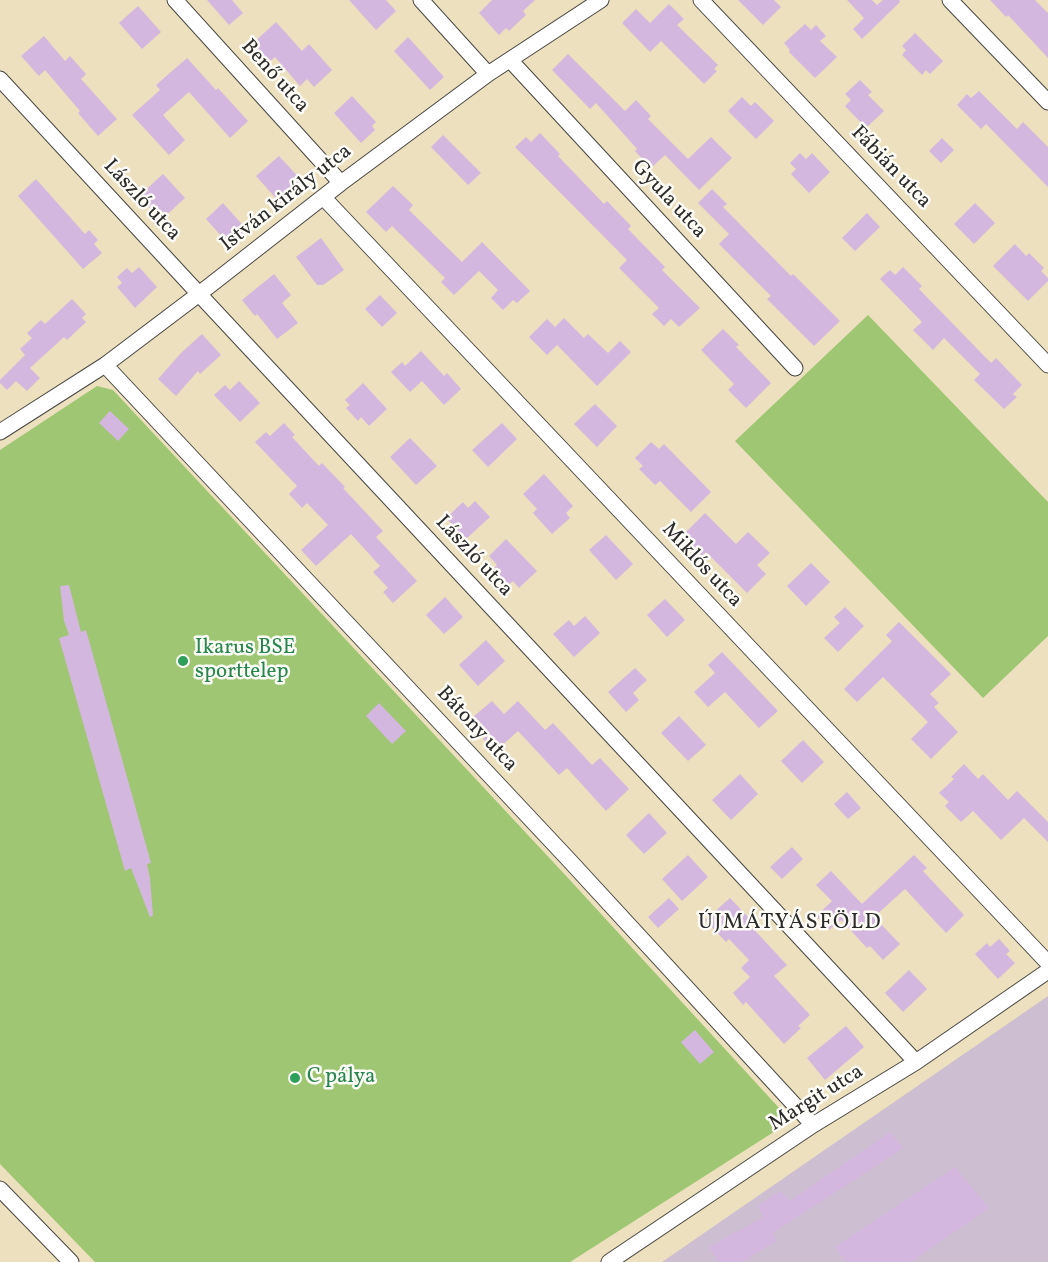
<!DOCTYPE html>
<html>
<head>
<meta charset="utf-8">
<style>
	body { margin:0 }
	canvas { display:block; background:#ece0be }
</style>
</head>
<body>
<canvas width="1048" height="1262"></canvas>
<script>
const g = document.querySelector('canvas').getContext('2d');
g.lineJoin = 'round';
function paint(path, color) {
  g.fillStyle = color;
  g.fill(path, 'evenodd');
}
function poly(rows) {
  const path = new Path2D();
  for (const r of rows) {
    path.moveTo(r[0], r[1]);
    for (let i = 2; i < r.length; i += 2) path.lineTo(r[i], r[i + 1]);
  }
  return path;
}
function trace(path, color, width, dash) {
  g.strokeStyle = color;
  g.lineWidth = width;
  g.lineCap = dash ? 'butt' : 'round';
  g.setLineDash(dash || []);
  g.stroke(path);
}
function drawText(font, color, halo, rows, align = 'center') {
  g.font = font + ' Vollkorn,serif';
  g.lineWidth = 5;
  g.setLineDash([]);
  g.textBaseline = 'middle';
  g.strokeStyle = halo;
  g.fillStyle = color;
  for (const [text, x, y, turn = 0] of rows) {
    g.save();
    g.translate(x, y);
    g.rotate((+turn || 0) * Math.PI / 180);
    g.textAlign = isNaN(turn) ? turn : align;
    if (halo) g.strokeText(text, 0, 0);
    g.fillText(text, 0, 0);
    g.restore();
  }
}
paint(poly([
	[1048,996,1048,1262,662,1262]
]), '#cebed1');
paint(poly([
	[868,315,1048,502,1048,636,983,698,735,441],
	[97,386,113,390,568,878,791,1121,570,1262,95,1262,0,1164,0,450]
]), '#9fc672');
paint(poly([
	[207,0,232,0,243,13,229,25],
	[349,0,386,0,396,11,376,30],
	[492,0,535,0,523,11,526,15,509,31,506,28,499,35,479,13],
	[738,0,774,0,781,7,763,25],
	[847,0,872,0,877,5,883,0,899,0,900,2,862,39,853,29,864,18],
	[990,0,1035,0,1048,13,1048,58,1008,15,1006,17],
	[669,4,684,19,677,25,718,65,714,69,717,71,704,84,661,41,650,52,622,23,636,9,650,23],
	[138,6,161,32,142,49,119,23],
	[276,22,302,51,309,44,332,70,314,87,307,79,300,86,275,57,268,63,251,45],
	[805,24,811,30,816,25,826,36,820,41,837,57,815,78,789,52,790,50,784,43],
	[915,33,943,61,930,74,926,70,922,75,902,55,906,50,902,46],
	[44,36,65,61,70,56,86,74,81,79,117,119,98,136,78,113,80,111,45,70,39,76,21,56],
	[408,37,444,77,430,90,394,51],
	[568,54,625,111,636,100,651,116,648,119,688,159,711,137,732,158,699,190,665,155,651,168,635,151,637,149,596,103,590,109,552,70],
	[187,58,216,90,218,88,248,121,230,138,189,92,163,115,185,140,169,155,132,115,160,90,156,85],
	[860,80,872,92,868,95,884,111,866,128,845,106,851,100,845,94],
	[979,91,1017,129,1023,122,1048,147,1048,187,986,124,981,129,957,105,967,94,971,98],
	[352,96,376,122,372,126,375,130,361,143,334,113],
	[742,97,751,106,755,102,774,121,756,139,728,111],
	[540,133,560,154,558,156,604,204,607,201,631,226,628,229,665,267,662,270,700,308,679,327,671,319,664,326,652,314,659,308,619,268,627,260,515,147,526,137,531,142],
	[443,135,481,173,468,185,431,147],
	[942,138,954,150,941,163,929,151],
	[800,153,806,159,812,153,830,172,809,193,791,174,796,169,790,163],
	[279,156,304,183,281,204,256,176],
	[163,174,185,198,161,220,139,196],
	[36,179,85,234,89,230,98,240,94,244,102,253,83,269,18,196],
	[393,186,413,205,409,210,462,262,482,242,530,291,517,303,513,300,503,310,491,298,498,290,479,271,454,295,441,282,445,278,392,226,386,232,366,212],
	[712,189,727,204,723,207,791,276,793,274,840,321,814,346,767,299,771,296,719,244,729,234,698,203],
	[223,203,249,232,231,247,206,219],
	[975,203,995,223,974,244,954,224],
	[867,213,880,227,855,251,842,238],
	[321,238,344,270,323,285,317,285,296,257],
	[1015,244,1026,256,1029,253,1044,268,1041,271,1048,278,1048,281,1028,301,993,266],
	[139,267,157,287,135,308,117,287,122,283,117,277,127,268,132,273],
	[903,267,922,286,919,289,991,363,996,358,1022,385,1013,394,1017,397,1004,409,974,380,980,374,944,338,933,350,913,330,922,322,880,279,890,270,895,275],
	[274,274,291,295,282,303,298,323,277,339,257,314,255,316,242,300],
	[380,295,397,313,382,327,365,309],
	[72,299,86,314,82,318,86,322,67,340,64,337,30,368,40,378,27,391,16,381,7,390,0,383,0,380,25,355,20,349,32,338,27,333,41,320,45,324],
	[564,318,584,338,588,334,608,353,620,341,631,352,597,386,557,345,547,355,529,337,547,319,555,327],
	[723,329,739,345,736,347,771,383,746,408,728,390,734,384,701,350],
	[202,334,221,355,200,374,198,371,176,396,158,379,181,353],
	[421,351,444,376,447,373,461,389,444,405,422,381,410,392,391,372,402,362,405,366],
	[239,381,260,403,240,422,214,395,225,385,230,390],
	[363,383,387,409,369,426,361,417,358,421,346,408,350,405,345,400],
	[595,404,617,426,597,447,574,424],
	[110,411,129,429,118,441,99,423],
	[284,423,295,435,292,437,319,466,322,463,345,487,343,488,383,531,376,537,417,581,393,603,383,592,388,588,373,572,380,566,351,534,316,566,301,550,328,525,307,503,302,508,289,494,297,486,255,442,266,432,270,436],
	[502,423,517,439,488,467,472,450],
	[410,438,437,466,416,485,390,457],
	[651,442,659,449,664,444,711,492,691,512,660,481,655,485,639,469,643,466,635,458],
	[544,474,573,506,566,513,570,518,552,534,533,513,537,509,523,494],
	[475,501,490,517,466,539,446,518,463,502,468,508],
	[705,513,736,544,748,532,770,553,757,565,766,574,747,593,706,552,702,556,682,536],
	[606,535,633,564,616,580,589,550],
	[506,539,537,571,519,588,513,581,506,587,491,571,497,565,489,556],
	[811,563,830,582,806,606,787,586],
	[69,585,81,632,86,630,151,863,147,864,150,878,153,916,150,917,131,868,125,871,59,638,69,635,64,621,60,586],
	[445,597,463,617,444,634,426,615],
	[665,599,685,620,667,637,647,615],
	[845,607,864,626,838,652,824,638,840,623,834,617],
	[585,616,600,633,574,657,553,634,569,620,574,626],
	[899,622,951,674,930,694,939,703,934,707,958,732,931,759,911,739,928,722,883,677,857,702,844,689,892,641,886,635],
	[486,640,505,661,478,686,459,665],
	[722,652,778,711,759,728,725,692,708,707,694,692,715,673,708,665],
	[635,668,647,680,633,693,639,700,626,712,608,692],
	[492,701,504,714,518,701,545,730,553,723,592,765,600,758,629,789,606,811,567,768,559,775,518,731,495,752,483,739,490,733,474,716],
	[379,703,406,731,392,744,366,716],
	[679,716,706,745,688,761,661,733],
	[803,740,824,762,802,783,781,761],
	[964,764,978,779,983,774,1008,800,1017,791,1048,822,1048,842,1024,818,1001,840,973,811,961,822,945,806,949,802,939,793,954,779,951,777],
	[740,774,758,794,731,820,712,800],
	[847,792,861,808,848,819,834,804],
	[649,813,667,833,644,854,626,835],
	[792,847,803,859,782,879,770,867],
	[688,855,708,877,682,901,662,879],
	[914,855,927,868,923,871,964,915,946,933,905,889,874,917,900,944,883,960,870,946,867,948,841,920,829,930,816,916,832,901,816,885,831,871,862,904],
	[669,898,679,909,658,928,648,917],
	[730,898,750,919,747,922,787,965,774,976,810,1015,798,1026,801,1028,784,1044,746,1002,743,1005,733,993,750,977,741,968,749,960,729,939,726,942,705,920],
	[999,939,1010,951,1006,954,1015,963,998,979,975,954,987,943,990,947],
	[909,970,927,989,903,1012,885,993],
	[846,1026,864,1047,825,1080,807,1058],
	[695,1030,714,1052,700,1064,681,1042],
	[890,1132,903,1148,773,1233,776,1241,742,1262,718,1262,709,1247,763,1217,758,1206,780,1191,790,1201],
	[955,1167,989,1208,911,1262,846,1262,835,1247]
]), '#d4b7de');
const street = poly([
	[175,0,341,183],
	[421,0,488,74],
	[701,0,1048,365],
	[950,0,1048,102],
	[510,60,795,368],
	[0,79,199,294,916,1062],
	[323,197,1048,963],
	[105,365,569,860,813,1125],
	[0,432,105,365,199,294,341,183,488,74,601,0],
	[0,1189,71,1262],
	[609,1262,813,1125,916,1062,1048,971]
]);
trace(street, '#484641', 17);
trace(street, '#fff', 15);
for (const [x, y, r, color] of [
	[183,661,6,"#2e9e5b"],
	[295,1078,6,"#2e9e5b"]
]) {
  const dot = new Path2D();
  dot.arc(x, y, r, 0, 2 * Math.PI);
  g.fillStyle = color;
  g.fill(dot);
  trace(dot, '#fdfcf7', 2);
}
drawText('21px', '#2b2b2b', '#fdfcf7', [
	["Benő utca",274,77,48],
	["Fábián utca",890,168,46],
	["István király utca",287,199,-38],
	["Gyula utca",668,200,47],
	["László utca",141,201,47],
	["László utca",473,557,47],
	["Miklós utca",701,566,47],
	["Bátony utca",476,730,47],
	["Margit utca",817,1099,-32]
]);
drawText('21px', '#27864d', '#fdfcf7', [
	["Ikarus BSE",195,649],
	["sporttelep",195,673],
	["C pálya",307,1078]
], 'left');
g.letterSpacing = '1.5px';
drawText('22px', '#2b2b2b', '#fdfcf7', [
	["ÚJMÁTYÁSFÖLD",790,924]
]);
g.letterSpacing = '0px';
</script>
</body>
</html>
